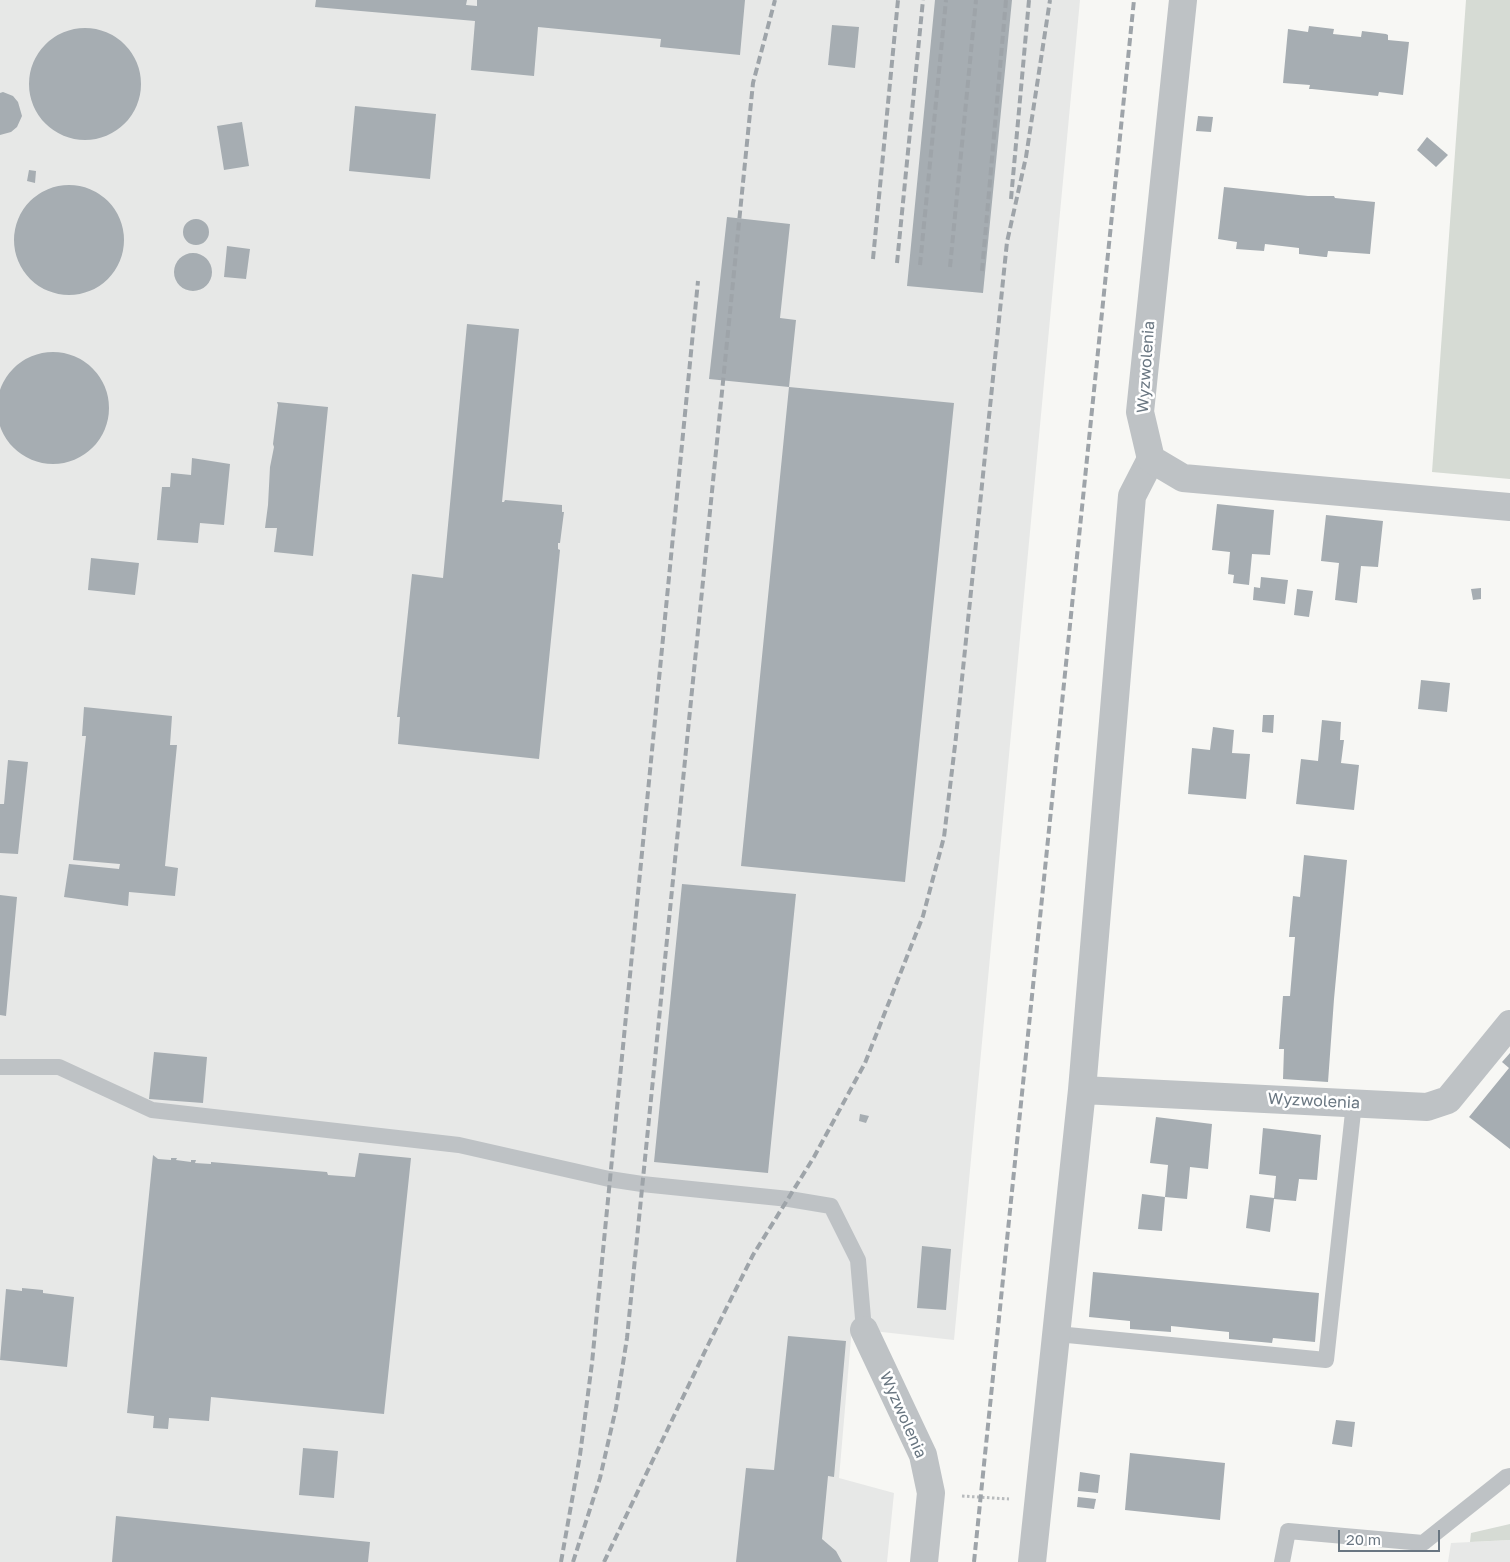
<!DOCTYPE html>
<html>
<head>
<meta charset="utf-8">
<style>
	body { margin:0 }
	#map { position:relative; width:1510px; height:1562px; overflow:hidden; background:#f7f7f4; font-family:"Golos Text",sans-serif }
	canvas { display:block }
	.scale { position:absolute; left:1338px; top:1530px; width:102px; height:22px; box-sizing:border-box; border:2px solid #697681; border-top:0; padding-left:6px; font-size:15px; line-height:18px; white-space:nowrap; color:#697681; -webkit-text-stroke:4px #fff; paint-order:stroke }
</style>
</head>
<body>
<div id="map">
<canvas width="1510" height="1562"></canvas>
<div class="scale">20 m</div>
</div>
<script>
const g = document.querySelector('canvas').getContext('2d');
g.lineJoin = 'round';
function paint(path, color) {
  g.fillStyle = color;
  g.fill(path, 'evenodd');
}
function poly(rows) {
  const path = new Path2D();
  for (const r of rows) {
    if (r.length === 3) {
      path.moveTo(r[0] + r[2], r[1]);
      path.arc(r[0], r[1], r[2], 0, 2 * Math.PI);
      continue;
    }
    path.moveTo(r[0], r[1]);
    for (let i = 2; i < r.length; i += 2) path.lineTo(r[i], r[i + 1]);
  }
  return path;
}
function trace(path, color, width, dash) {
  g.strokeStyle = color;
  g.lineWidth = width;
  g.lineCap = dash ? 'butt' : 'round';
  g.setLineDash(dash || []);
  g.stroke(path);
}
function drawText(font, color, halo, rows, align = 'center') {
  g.font = font + ' "Golos Text",sans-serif';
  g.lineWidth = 5;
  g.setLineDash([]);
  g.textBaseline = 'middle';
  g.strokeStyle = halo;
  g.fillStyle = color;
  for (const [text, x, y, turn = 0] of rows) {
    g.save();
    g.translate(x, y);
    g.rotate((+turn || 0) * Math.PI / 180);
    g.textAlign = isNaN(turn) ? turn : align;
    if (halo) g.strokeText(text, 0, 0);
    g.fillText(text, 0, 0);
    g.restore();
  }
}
paint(poly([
	[0,0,1080,0,954,1340,864,1330,852,1327,839,1478,894,1493,887,1562,0,1562],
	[1510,1540,1510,1562,1448,1562,1451,1543]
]), '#e7e8e7');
paint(poly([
	[1466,0,1510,0,1510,479,1432,472],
	[1510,1524,1510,1540,1470,1542,1471,1533]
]), '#d6dbd4');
paint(poly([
	[316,0,467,0,466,5,477,6,477,0,745,0,740,55,660,47,661,39,538,27,534,76,471,70,475,21,315,7],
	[935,0,1012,0,983,293,907,286],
	[832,25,859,27,855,68,828,65],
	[1309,26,1334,29,1333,34,1361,37,1362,31,1386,34,1388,35,1388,40,1409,42,1403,95,1379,92,1378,96,1312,89,1309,89,1310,85,1283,83,1288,29,1308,32],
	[85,84,56],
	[3,92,13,96,18,102,22,116,17,127,11,132,0,135,0,93],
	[355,106,436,114,430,179,349,171],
	[1198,116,1213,117,1211,132,1196,131],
	[242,122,249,166,224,170,217,126],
	[1427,137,1448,155,1436,167,1417,150],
	[29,170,36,171,35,183,27,181],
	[69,240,55],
	[1224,187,1308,196,1334,196,1335,198,1375,202,1370,254,1328,251,1327,257,1325,257,1299,254,1299,248,1265,244,1264,251,1236,249,1237,242,1218,239],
	[727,217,790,224,780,318,796,320,789,387,709,379],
	[196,232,13],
	[227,246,250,249,246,279,224,277],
	[193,272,19],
	[467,324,519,329,502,502,504,502,505,500,562,505,562,512,564,512,560,543,558,543,558,549,560,550,539,759,398,744,400,717,397,717,412,574,443,578],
	[53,408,56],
	[789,387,954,403,905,882,741,866],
	[277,402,328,407,313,556,274,552,277,528,265,528,268,505,270,467,274,447,273,444,278,405],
	[192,458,230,464,224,525,200,523,198,543,157,540,162,487,170,487,171,473,191,475],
	[1217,504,1274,510,1270,555,1252,554,1249,585,1233,583,1234,575,1228,574,1230,552,1212,550],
	[1326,515,1383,521,1378,567,1361,566,1357,603,1335,600,1339,563,1321,561],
	[91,558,139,563,135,595,88,590],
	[1261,577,1288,580,1285,604,1253,600,1254,587,1260,588],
	[1481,588,1481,599,1473,600,1471,589],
	[1297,589,1313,591,1309,617,1294,615],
	[1421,680,1450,683,1447,712,1418,709],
	[84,707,172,716,170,745,177,745,165,866,178,868,175,896,129,892,128,906,64,897,69,864,119,869,120,864,73,860,86,736,82,736],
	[1263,715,1274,715,1273,733,1262,732],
	[1322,720,1341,722,1340,740,1344,740,1341,763,1359,765,1354,810,1296,804,1301,759,1318,761],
	[1213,727,1234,730,1232,753,1250,754,1246,799,1188,794,1192,748,1210,750],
	[8,760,28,762,18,854,0,853,0,804,4,804],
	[1304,855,1347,860,1334,999,1328,1082,1283,1079,1284,1049,1279,1049,1283,996,1290,996,1295,937,1289,937,1293,896,1300,897],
	[682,884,796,894,768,1173,654,1162],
	[0,895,17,897,6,1016,0,1015],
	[154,1052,207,1057,203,1103,149,1099],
	[1510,1053,1510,1149,1469,1117,1509,1068,1502,1062],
	[860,1114,869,1116,866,1123,859,1121],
	[1156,1117,1212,1124,1208,1169,1190,1167,1187,1199,1165,1197,1168,1165,1150,1163],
	[1263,1128,1321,1135,1317,1180,1299,1179,1296,1201,1274,1199,1270,1232,1246,1228,1250,1195,1274,1198,1276,1176,1259,1174],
	[359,1153,411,1158,384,1414,211,1397,209,1421,169,1418,168,1429,153,1428,154,1416,127,1413,153,1155,158,1159,171,1160,171,1158,177,1158,176,1160,191,1162,191,1160,196,1160,195,1163,211,1164,211,1162,327,1172,328,1175,355,1177],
	[1142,1194,1165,1197,1162,1231,1138,1229],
	[922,1246,951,1249,946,1310,917,1308],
	[1093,1272,1319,1293,1315,1342,1273,1338,1272,1343,1229,1339,1229,1332,1171,1326,1171,1332,1130,1329,1130,1321,1089,1317],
	[22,1288,43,1290,43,1293,74,1297,67,1367,0,1360,6,1289,22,1291],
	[788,1336,846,1341,834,1477,828,1476,822,1539,836,1551,842,1562,736,1562,746,1468,774,1470],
	[1336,1420,1355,1422,1352,1447,1332,1444],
	[303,1448,338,1451,334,1498,299,1495],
	[1130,1453,1225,1463,1220,1520,1125,1510],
	[1080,1472,1100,1475,1098,1493,1078,1491],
	[1078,1497,1096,1499,1094,1509,1077,1507],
	[116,1516,370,1542,368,1562,112,1562]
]), '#a6adb2');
trace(poly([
	[962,1496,1009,1499]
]), '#b8bbbd', 3, [2.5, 2.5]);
trace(poly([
	[0,1067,59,1067,152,1110,459,1145,609,1179,642,1184,789,1199,831,1206,858,1260,864,1330],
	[1057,1334,1326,1360,1354,1103],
	[1282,1562,1288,1531,1423,1543,1506,1477,1510,1476]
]), '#bec2c5', 16);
trace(poly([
	[1082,1090,1427,1107,1448,1100,1510,1024],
	[864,1330,923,1455,931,1493,924,1562],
	[1032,1562,1082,1090,1132,496,1151,459]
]), '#bec2c5', 28);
trace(poly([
	[1183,0,1140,412,1151,459,1183,478,1510,507]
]), '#bec2c5', 28);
trace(poly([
	[1011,199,1029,0],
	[873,259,898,0],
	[897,263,923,0],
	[920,265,946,0],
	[950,267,976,0],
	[982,271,1006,0],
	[561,1562,580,1455,592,1363,698,281],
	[573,1562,600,1478,616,1408,627,1338,753,83,775,0],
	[604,1562,708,1345,753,1255,814,1157,865,1063,923,916,944,837,956,737,1007,242,1026,157,1050,0],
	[974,1562,1134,0]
]), '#9ea4a9', 4, [8, 4]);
drawText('16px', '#697681', '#fff', [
	["Wyzwolenia",1146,367,-86],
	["Wyzwolenia",1314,1101,3],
	["Wyzwolenia",903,1415,66]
]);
</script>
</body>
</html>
